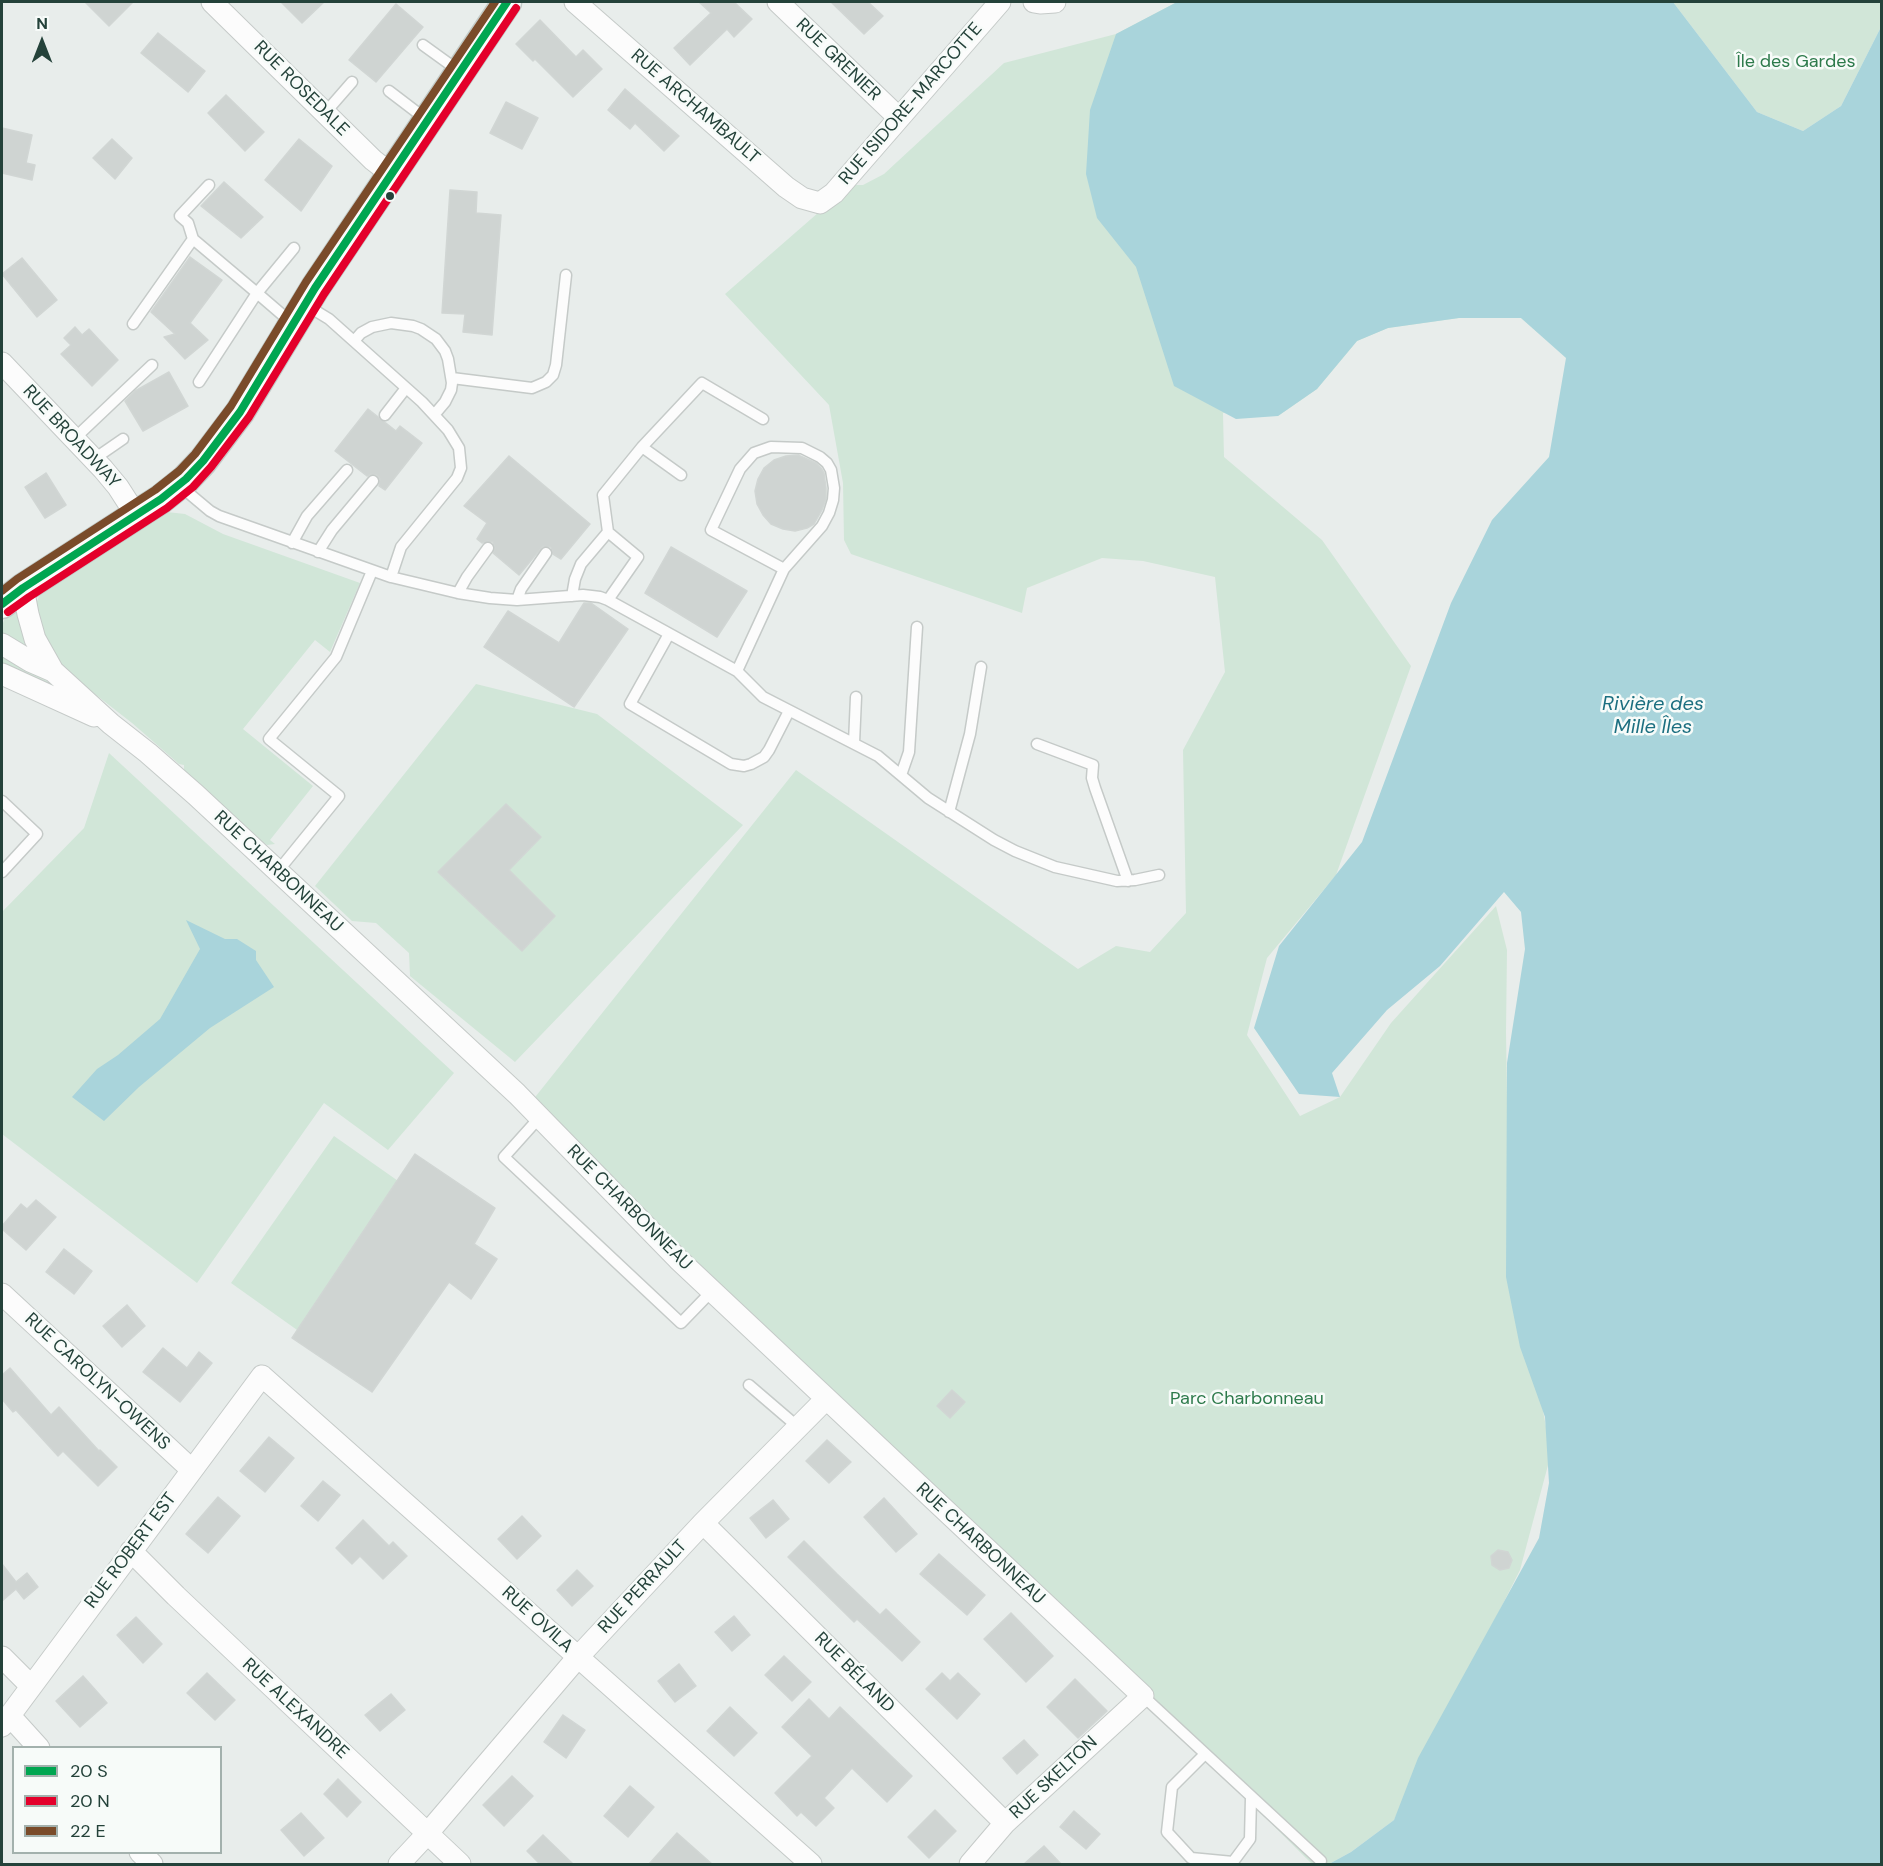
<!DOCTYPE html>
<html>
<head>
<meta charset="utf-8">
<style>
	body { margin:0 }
	#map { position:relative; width:1883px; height:1866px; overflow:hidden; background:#e8edeb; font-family:"DM Sans",sans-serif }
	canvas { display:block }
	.frame { position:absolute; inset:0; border:3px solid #24423a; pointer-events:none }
	.legend { position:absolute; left:12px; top:1746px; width:210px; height:108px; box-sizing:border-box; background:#f7fbf9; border:2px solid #a3b1ad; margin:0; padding:8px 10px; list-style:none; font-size:18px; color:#24423a }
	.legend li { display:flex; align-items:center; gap:12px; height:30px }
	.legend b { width:30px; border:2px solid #a3b1ad }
	.north { position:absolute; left:12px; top:12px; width:60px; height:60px; -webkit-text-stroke:4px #f7fbf9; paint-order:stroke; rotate:0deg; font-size:16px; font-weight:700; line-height:24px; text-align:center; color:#24423a }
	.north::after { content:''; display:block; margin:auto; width:21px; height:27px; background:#24423a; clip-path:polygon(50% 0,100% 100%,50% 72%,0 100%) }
</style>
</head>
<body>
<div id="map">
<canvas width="1883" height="1866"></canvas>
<div class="frame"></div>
<ul class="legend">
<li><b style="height:8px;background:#00a651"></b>20 S</li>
<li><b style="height:8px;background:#e4002b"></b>20 N</li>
<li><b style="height:8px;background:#7a4b2a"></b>22 E</li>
</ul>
<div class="north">N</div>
</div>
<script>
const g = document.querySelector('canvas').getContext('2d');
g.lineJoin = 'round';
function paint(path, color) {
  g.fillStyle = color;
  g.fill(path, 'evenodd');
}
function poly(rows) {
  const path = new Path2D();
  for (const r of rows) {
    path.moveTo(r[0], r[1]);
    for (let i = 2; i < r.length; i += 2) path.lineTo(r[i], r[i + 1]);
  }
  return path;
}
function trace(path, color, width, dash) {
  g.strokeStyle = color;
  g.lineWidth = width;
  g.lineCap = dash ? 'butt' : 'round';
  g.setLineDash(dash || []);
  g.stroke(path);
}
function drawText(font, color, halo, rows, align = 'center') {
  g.font = font + ' "DM Sans",sans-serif';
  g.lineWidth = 5;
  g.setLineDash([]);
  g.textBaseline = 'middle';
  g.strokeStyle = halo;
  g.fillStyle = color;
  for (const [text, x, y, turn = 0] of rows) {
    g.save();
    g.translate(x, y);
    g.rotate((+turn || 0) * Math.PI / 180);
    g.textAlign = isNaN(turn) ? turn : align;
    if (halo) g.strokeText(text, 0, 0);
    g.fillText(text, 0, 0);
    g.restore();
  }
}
paint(poly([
	[1177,2,1566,357,1521,318,1459,318,1388,328,1357,341,1317,389,1278,416,1223,413,1224,457,1322,540,1411,666,1336,875,1267,958,1247,1035,1300,1116,1340,1097,1391,1023,1496,906,1507,950,1506,1032,1509,1226,1551,1454,1520,1570,1394,1820,1351,1852,1329,1864,1312,1864,1143,1696,528,1106,796,770,1078,969,1116,946,1150,952,1186,913,1183,750,1225,672,1215,577,1143,561,1102,558,1027,588,1022,613,851,554,844,540,843,483,829,405,725,294,850,185,863,185,884,174,1004,63,1116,34],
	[1673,2,1881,2,1881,27,1841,106,1803,131,1757,112],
	[167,512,185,514,223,534,360,583,330,652,315,640,243,729,313,786,270,840,275,844,267,845,264,843,184,770,184,765,179,764,132,723,82,684,50,653,35,606,40,594],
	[18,611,29,653,2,635,2,626,4,620,12,613],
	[2,653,55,686,54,688,2,664],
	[476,684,597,714,743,825,515,1062,410,976,409,953,376,923,352,921,315,886],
	[506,804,541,837,509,870,555,916,522,951,438,872],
	[109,753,454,1073,388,1150,324,1103,197,1283,2,1134,2,912,84,828],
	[334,1136,411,1190,307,1337,231,1283]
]), '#d1e6d8');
paint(poly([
	[1177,2,1673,2,1757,112,1803,131,1841,106,1881,27,1881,1864,1329,1864,1351,1852,1394,1820,1418,1758,1539,1538,1549,1483,1545,1417,1520,1347,1506,1277,1507,1063,1525,949,1521,912,1504,892,1440,966,1387,1010,1332,1073,1340,1097,1299,1094,1254,1028,1279,946,1362,842,1451,603,1492,520,1549,457,1566,358,1521,318,1459,318,1388,328,1357,341,1317,389,1278,416,1236,419,1174,386,1136,267,1097,218,1086,174,1090,110,1116,34],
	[186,920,225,939,237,939,256,951,256,960,274,987,210,1028,139,1087,104,1121,72,1097,97,1069,118,1055,160,1019,200,949]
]), '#a9d4db');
const building = poly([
	[85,2,133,2,109,26,85,2],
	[281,2,324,2,302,23,281,2],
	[699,2,734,2,752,19,734,37,727,29,690,65,674,48,711,13,699,2],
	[831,2,868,2,883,16,864,34,831,2],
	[396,4,423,27,376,82,349,60,396,4],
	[540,20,576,57,583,50,602,69,573,97,535,59,533,61,516,44,540,20],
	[158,33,205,71,188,92,141,53,158,33],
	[625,89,679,136,664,151,635,123,630,129,608,110,625,89],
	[226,95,264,132,245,151,208,113,226,95],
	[506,102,538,118,522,149,490,133,506,102],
	[2,128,32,135,26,163,35,165,32,180,2,173,2,128],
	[112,139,132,158,115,179,93,158,112,139],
	[299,139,332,166,301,211,265,180,299,139],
	[224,182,263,217,241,238,201,206,224,182],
	[450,190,477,192,476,213,501,215,492,335,463,332,465,314,442,313,450,190],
	[190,257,222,280,190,323,208,340,185,359,164,337,175,334,151,312,190,257],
	[22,258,57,300,37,317,2,274,22,258],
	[75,327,82,335,89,329,118,360,92,386,61,354,71,345,64,338,75,327],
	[169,372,188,406,143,431,125,401,135,391,169,372],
	[368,409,396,431,400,426,422,443,385,490,379,486,380,479,377,475,371,474,367,476,335,451,368,409],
	[798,455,816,463,821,468,824,473,826,488,826,499,822,510,814,524,807,528,795,531,783,529,771,524,763,515,757,504,755,491,758,479,764,468,774,460,786,456,798,455],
	[509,456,590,524,561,559,553,554,551,547,543,546,519,575,493,553,495,548,493,542,488,541,482,543,477,539,487,523,464,506,509,456],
	[46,473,66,505,45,518,25,487,46,473],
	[671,547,747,591,717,637,645,593,671,547],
	[584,603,591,603,628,629,574,707,484,647,508,611,559,643,584,603],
	[506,804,541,837,509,870,555,916,522,951,438,872,506,804],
	[415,1154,495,1208,474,1244,497,1259,471,1299,449,1282,372,1392,292,1338,415,1154],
	[36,1200,56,1217,26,1250,2,1229,2,1226,21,1204,27,1209,36,1200],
	[64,1249,92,1271,74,1294,46,1272,64,1249],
	[127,1305,145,1326,122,1347,103,1326,127,1305],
	[163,1348,187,1368,199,1352,212,1363,180,1402,143,1372,163,1348],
	[10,1368,51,1415,59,1407,99,1451,100,1450,117,1467,98,1486,63,1451,58,1456,16,1410,13,1412,2,1399,2,1375,10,1368],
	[952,1390,965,1402,950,1418,937,1406,952,1390],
	[269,1437,294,1458,265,1492,240,1471,269,1437],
	[827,1440,851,1462,829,1483,806,1461,827,1440],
	[323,1481,340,1495,318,1521,301,1506,323,1481],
	[218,1497,240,1516,208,1553,186,1534,218,1497],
	[884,1498,917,1534,896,1552,864,1517,884,1498],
	[773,1500,789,1519,766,1538,750,1518,773,1500],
	[522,1516,541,1536,517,1559,498,1539,522,1516],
	[363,1520,389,1546,393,1542,407,1556,383,1579,360,1556,352,1564,336,1548,363,1520],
	[804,1541,837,1574,880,1615,886,1609,920,1642,902,1661,857,1619,854,1622,788,1557,804,1541],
	[1498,1550,1508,1552,1512,1560,1509,1568,1500,1570,1492,1565,1491,1556,1498,1550],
	[939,1554,985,1595,967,1615,920,1574,939,1554],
	[2,1564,16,1582,27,1573,38,1587,24,1599,16,1589,2,1601,2,1564],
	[577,1570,593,1586,572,1606,557,1590,577,1570],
	[1011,1613,1053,1656,1026,1682,984,1639,1011,1613],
	[734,1616,750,1635,732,1651,715,1632,734,1616],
	[136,1617,162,1644,143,1663,117,1635,136,1617],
	[784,1656,811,1682,792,1701,765,1675,784,1656],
	[679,1664,696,1686,675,1702,658,1681,679,1664],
	[207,1673,235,1700,215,1720,187,1693,207,1673],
	[942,1673,950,1681,958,1673,980,1694,957,1719,926,1689,942,1673],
	[83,1676,107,1703,80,1727,56,1701,83,1676],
	[1075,1679,1107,1711,1078,1738,1047,1707,1075,1679],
	[391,1694,405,1710,380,1731,365,1715,391,1694],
	[809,1699,829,1719,840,1707,912,1776,887,1802,852,1768,824,1798,834,1808,816,1826,801,1812,797,1816,775,1793,812,1756,782,1727,809,1699],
	[730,1707,757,1733,734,1756,707,1731,730,1707],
	[563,1715,585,1730,566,1758,544,1742,563,1715],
	[1024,1740,1038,1755,1017,1774,1003,1758,1024,1740],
	[512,1776,533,1796,504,1826,483,1805,512,1776],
	[338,1779,361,1802,347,1817,324,1794,338,1779],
	[630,1786,654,1807,628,1837,604,1816,630,1786],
	[935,1810,956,1831,929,1858,908,1837,935,1810],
	[1074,1811,1100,1834,1086,1849,1060,1827,1074,1811],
	[301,1813,324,1838,304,1856,281,1830,301,1813],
	[677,1833,712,1864,649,1864,677,1833],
	[543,1835,573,1864,540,1864,527,1851,543,1835],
	[1044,1846,1061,1864,1024,1864,1044,1846]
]);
paint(building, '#cfd4d2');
trace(building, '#d1d6d4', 1.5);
const service = poly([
	[423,45,459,71],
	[389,91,427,120],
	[325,113,352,82],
	[209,185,180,216,188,223,193,239,257,293,294,248],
	[306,305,329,319,422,402,448,430,459,448,461,468,457,478,401,547,391,577],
	[133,324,193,239],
	[354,341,361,333,372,327,391,323,413,326,421,329,436,339,445,351,448,359,452,383,451,390,445,402,434,415],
	[452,378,532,388,546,382,553,375,556,365,566,275],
	[199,382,257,293,293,324],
	[385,415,406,388],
	[75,438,152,365],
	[642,447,681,475],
	[94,459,123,439],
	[179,485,210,511,219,516,391,577,458,593,490,598,517,600,583,595,600,597,608,600,737,671,763,697,878,756,928,798,994,840,1015,851,1055,867,1117,881,1135,880,1159,875],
	[608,532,603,495,642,447,702,383,763,419],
	[292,543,307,516,347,470],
	[318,552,332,530,373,481],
	[458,593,467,577,488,548],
	[572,596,575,579,581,564,608,532,638,557,608,600],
	[517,600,521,589,546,553],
	[669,634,630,704,731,764,744,766,751,764,764,757,769,750,789,711],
	[737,671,784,569,822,526,829,513,833,500,834,488,831,470,827,463,820,457,802,448,771,447,754,453,740,469,711,530,784,569],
	[854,743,856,697],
	[1037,744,1093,765,1092,778,1095,788,1128,881],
	[901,775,909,752,917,627],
	[2,801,37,834,2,872],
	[949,812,970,734,981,667],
	[278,871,339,796,269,739,336,657,372,571],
	[539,1118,504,1157,681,1323,712,1291],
	[749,1385,798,1427],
	[1143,1696,1321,1861],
	[1205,1754,1172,1787,1167,1832,1191,1858,1233,1862,1250,1839,1251,1798]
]);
const minor = poly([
	[212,2,373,160,391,174],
	[575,2,786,187,802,198,820,203,834,193,1000,2],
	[778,2,899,118],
	[1034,2,1040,3,1055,2],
	[2,363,103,469,118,487,136,515],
	[23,588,28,614,35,639,53,671],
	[2,644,30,661,53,671,111,724,148,753,196,795,517,1094,678,1259,1143,1696,1005,1823,970,1864],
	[2,674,94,716],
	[2,1294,192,1470],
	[703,1523,1005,1823],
	[131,1551,176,1596,460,1864],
	[2,1657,31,1686],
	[10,1716,39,1748],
	[2,1726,262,1376,811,1864],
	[140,1852,152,1864],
	[399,1864,427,1834,578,1657,703,1523,826,1399]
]);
const secondary = poly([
	[2,604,23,588,161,499,186,479,203,461,240,412,315,288,507,2]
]);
trace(service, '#c5cac8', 13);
trace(minor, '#c5cac8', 23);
trace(secondary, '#c3cbc8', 31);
trace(service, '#fcfcfc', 10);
trace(minor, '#fcfcfc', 21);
trace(secondary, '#fcfcfc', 28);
trace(poly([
	[2,604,23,588,161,499,186,479,203,461,240,412,315,288,507,2]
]), '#00a651', 8);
trace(poly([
	[8,612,29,597,167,508,193,487,211,467,249,417,324,294,516,8]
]), '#e4002b', 8);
trace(poly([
	[2,591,17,579,155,490,179,471,195,454,231,406,306,282,495,2]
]), '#7a4b2a', 8);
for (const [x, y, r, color] of [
	[390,196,5,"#24423a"]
]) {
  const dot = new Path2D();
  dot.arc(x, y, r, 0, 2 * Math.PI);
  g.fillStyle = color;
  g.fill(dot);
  trace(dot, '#f7fbf9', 2);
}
drawText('18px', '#24423a', '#f7fbf9', [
	["RUE GRENIER",838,60,44],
	["RUE ROSEDALE",301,89,45],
	["RUE ISIDORE-MARCOTTE",911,104,-49],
	["RUE ARCHAMBAULT",695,107,41],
	["RUE BROADWAY",71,437,47],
	["RUE CHARBONNEAU",278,872,43],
	["RUE CHARBONNEAU",629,1208,45],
	["RUE CAROLYN-OWENS",97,1382,43],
	["RUE CHARBONNEAU",980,1544,43],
	["RUE ROBERT EST",131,1551,-53],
	["RUE PERRAULT",643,1587,-47],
	["RUE OVILA",537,1620,42],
	["RUE BÉLAND",854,1673,45],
	["RUE ALEXANDRE",295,1709,43],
	["RUE SKELTON",1054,1778,-43]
]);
drawText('18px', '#2d7a4b', '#f7fbf9', [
	["Île des Gardes",1796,62],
	["Parc Charbonneau",1247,1399]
]);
drawText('italic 20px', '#1c6f80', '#f7fbf9', [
	["Rivière des",1653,705],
	["Mille Îles",1653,728]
]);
</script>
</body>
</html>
